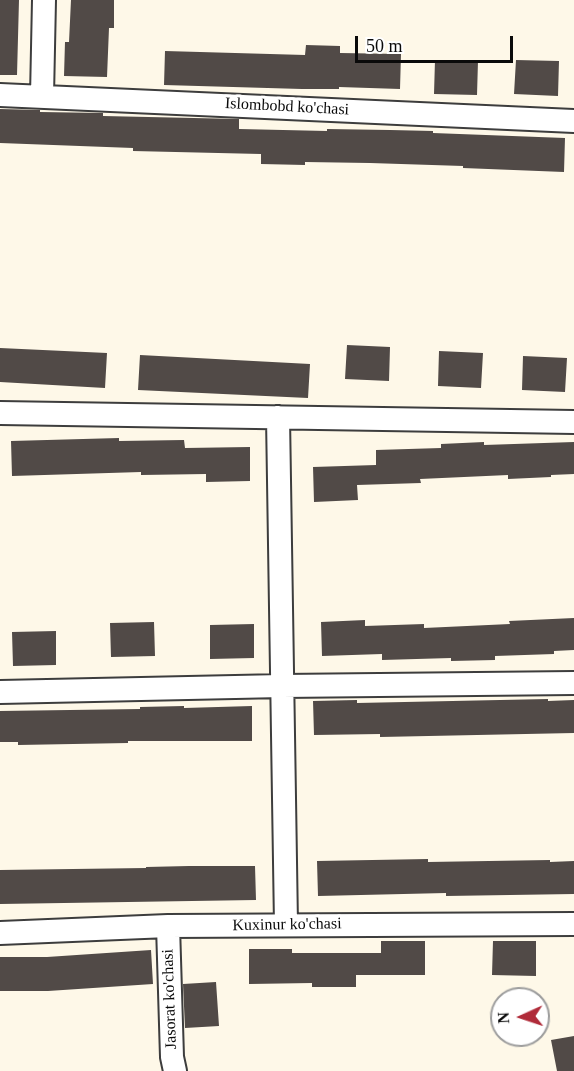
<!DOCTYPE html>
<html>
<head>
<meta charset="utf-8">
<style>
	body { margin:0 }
	#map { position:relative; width:574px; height:1071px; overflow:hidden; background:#fef8e8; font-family:"Times New Roman",serif }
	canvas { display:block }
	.north { position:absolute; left:490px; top:987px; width:60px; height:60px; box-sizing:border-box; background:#fff; border:2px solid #9d9d9d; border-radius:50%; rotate:267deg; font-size:16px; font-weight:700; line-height:24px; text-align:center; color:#0a0a0a }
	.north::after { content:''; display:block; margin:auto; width:21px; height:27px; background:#b02b39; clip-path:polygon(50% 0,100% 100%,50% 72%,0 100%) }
	.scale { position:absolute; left:355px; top:36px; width:158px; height:27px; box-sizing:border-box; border:3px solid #0a0a0a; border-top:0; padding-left:8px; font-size:18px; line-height:21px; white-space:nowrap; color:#0a0a0a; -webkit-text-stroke:4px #fff; paint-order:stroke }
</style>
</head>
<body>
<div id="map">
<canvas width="574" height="1071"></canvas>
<div class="north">N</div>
<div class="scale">50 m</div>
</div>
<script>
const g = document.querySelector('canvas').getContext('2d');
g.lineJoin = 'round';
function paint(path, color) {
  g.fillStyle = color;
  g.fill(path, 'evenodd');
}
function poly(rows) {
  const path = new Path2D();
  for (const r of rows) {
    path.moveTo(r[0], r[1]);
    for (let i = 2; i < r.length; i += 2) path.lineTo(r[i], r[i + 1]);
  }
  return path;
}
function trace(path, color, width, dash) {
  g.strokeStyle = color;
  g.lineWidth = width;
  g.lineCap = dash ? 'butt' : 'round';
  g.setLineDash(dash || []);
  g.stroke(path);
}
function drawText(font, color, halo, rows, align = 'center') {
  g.font = font + ' "Times New Roman",serif';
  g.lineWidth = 6;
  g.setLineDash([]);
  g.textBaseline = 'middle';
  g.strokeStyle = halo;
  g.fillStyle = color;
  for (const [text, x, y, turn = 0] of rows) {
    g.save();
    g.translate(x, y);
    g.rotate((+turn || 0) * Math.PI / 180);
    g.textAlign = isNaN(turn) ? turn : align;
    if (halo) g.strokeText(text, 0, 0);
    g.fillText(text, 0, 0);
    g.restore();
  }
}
paint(poly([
	[0,0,19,0,17,75,0,75],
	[71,0,114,0,114,28,109,28,107,77,64,76,65,42,69,42],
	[306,45,340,46,340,53,401,54,400,89,339,87,339,89,302,89,164,85,165,51,305,55],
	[435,60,478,61,477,95,434,94],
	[516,60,559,61,558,96,514,94],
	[0,109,40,110,40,112,103,113,103,116,239,119,239,129,327,131,327,129,390,130,433,131,433,133,565,138,564,172,463,168,463,166,370,163,305,162,305,165,261,164,261,154,133,151,133,148,0,143],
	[347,345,390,347,389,381,345,379],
	[0,348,107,353,105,388,0,382],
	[439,351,483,353,481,388,438,386],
	[140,355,310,364,308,398,138,390],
	[523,356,567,358,565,392,522,390],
	[119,438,119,441,184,440,185,448,250,447,250,481,206,482,206,474,141,475,141,472,12,476,11,441],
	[484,442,484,445,574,442,574,474,551,475,551,477,508,479,508,475,420,479,421,483,357,485,358,500,314,502,313,467,376,465,376,450,441,448,441,444],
	[574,618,574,650,554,651,554,654,495,656,495,660,451,661,451,658,382,660,382,654,322,656,321,622,365,620,365,626,424,624,424,628,510,624,509,621],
	[154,622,155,656,111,657,110,623],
	[254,624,254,658,210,659,210,625],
	[56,631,56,665,13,666,12,632],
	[548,699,548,701,574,700,574,733,380,737,380,734,314,735,313,701,357,700,357,703],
	[184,706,184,708,252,706,252,741,128,741,128,743,18,745,18,742,0,742,0,711,140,709,140,707],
	[428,859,428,862,550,860,550,862,574,861,574,894,446,896,446,893,318,896,317,861],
	[189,866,255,866,256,900,0,904,0,870,146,868,146,867],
	[381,941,425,941,425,975,356,975,356,987,312,987,312,983,249,984,249,949,292,949,292,953,381,953],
	[493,941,536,941,536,976,492,975],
	[151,950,153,984,48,991,0,991,0,957,47,957],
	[216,982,219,1026,185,1028,183,984],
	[574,1036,574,1071,557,1071,551,1040]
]), '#514a47');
const street = poly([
	[0,95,574,121],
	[42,96,44,0],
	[0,413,574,422],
	[278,417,286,925],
	[0,692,282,686,574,683],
	[168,926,172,1057,175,1071],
	[0,933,168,926,574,924]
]);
trace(street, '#3d3d3d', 26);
trace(street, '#fff', 22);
drawText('16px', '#0a0a0a', '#fff', [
	["Islombobd ko'chasi",287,107,3],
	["Kuxinur ko'chasi",287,925,-1],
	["Jasorat ko'chasi",170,999,-92]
]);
</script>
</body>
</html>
